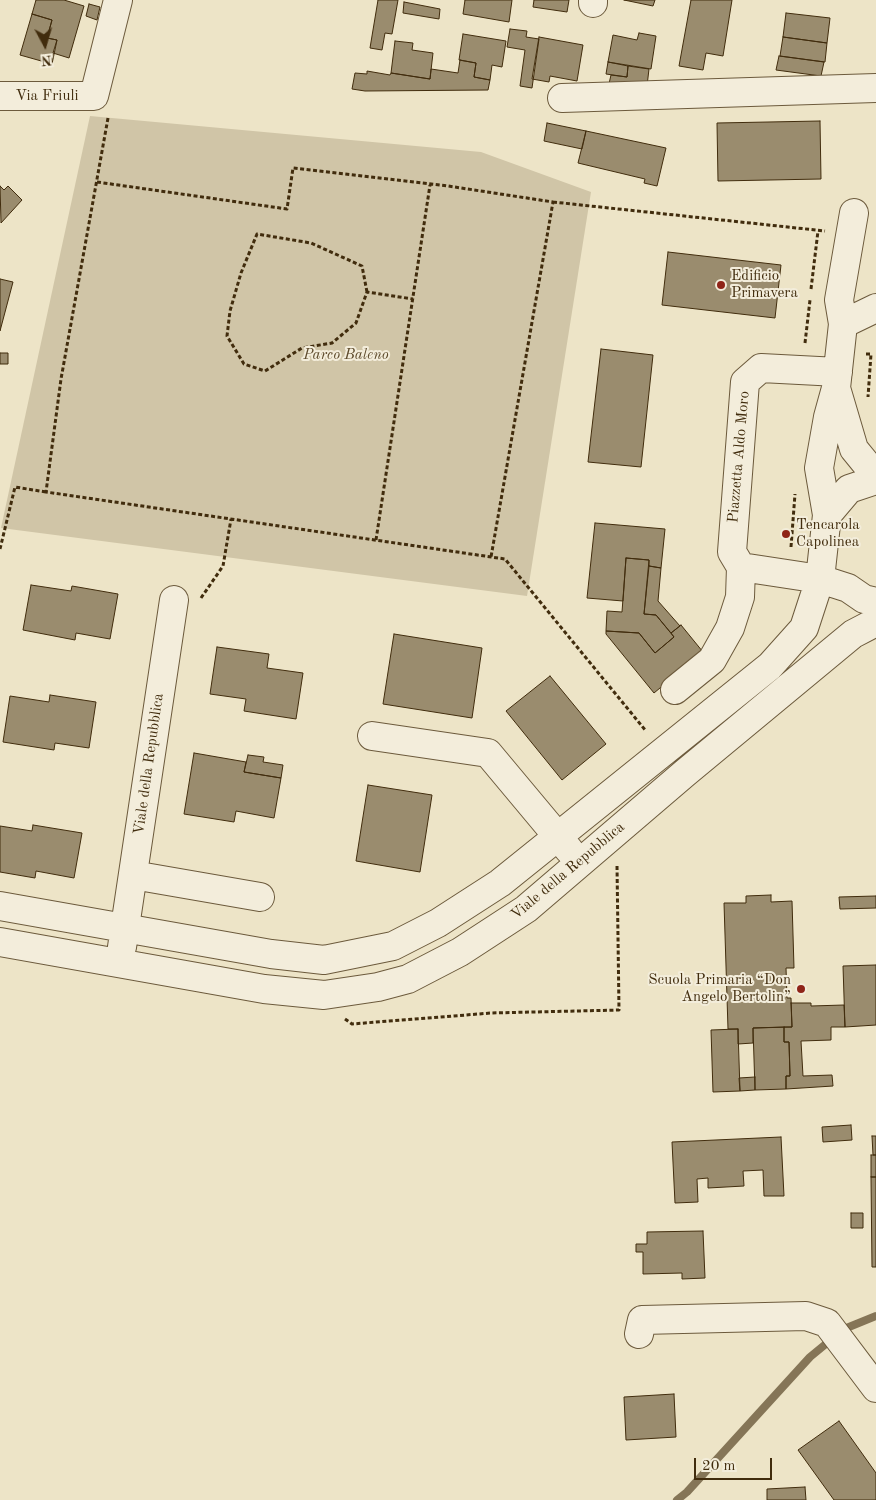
<!DOCTYPE html>
<html>
<head>
<meta charset="utf-8">
<style>
	body { margin:0 }
	#map { position:relative; width:876px; height:1500px; overflow:hidden; background:#ede4c7; font-family:"Old Standard TT",serif }
	canvas { display:block }
	.north { position:absolute; left:20px; top:20px; width:50px; height:50px; -webkit-text-stroke:4px #f3eddb; paint-order:stroke; rotate:174deg; font-size:14px; font-weight:700; line-height:20px; text-align:center; color:#412c0d }
	.north::after { content:''; display:block; margin:auto; width:18px; height:22px; background:#412c0d; clip-path:polygon(50% 0,100% 100%,50% 72%,0 100%) }
	.scale { position:absolute; left:694px; top:1458px; width:78px; height:22px; box-sizing:border-box; border:2px solid #412c0d; border-top:0; padding-left:6px; font-size:15px; line-height:18px; white-space:nowrap; color:#412c0d; -webkit-text-stroke:4px #f3eddb; paint-order:stroke }
</style>
</head>
<body>
<div id="map">
<canvas width="876" height="1500"></canvas>
<div class="north">N</div>
<div class="scale">20 m</div>
</div>
<script>
const g = document.querySelector('canvas').getContext('2d');
g.lineJoin = 'round';
function paint(path, color) {
  g.fillStyle = color;
  g.fill(path, 'evenodd');
}
function poly(rows) {
  const path = new Path2D();
  for (const r of rows) {
    path.moveTo(r[0], r[1]);
    for (let i = 2; i < r.length; i += 2) path.lineTo(r[i], r[i + 1]);
  }
  return path;
}
function trace(path, color, width, dash) {
  g.strokeStyle = color;
  g.lineWidth = width;
  g.lineCap = dash ? 'butt' : 'round';
  g.setLineDash(dash || []);
  g.stroke(path);
}
function drawText(font, color, halo, rows, align = 'center') {
  g.font = font + ' "Old Standard TT",serif';
  g.lineWidth = 4;
  g.setLineDash([]);
  g.textBaseline = 'middle';
  g.strokeStyle = halo;
  g.fillStyle = color;
  for (const [text, x, y, turn = 0] of rows) {
    g.save();
    g.translate(x, y);
    g.rotate((+turn || 0) * Math.PI / 180);
    g.textAlign = isNaN(turn) ? turn : align;
    if (halo) g.strokeText(text, 0, 0);
    g.fillText(text, 0, 0);
    g.restore();
  }
}
paint(poly([
	[90,116,481,152,591,192,527,596,1,528]
]), '#d0c5a7');
trace(poly([
	[677,1500,687,1492,810,1357,844,1329,876,1316]
]), '#857557', 8);
const building = poly([
	[36,0,64,0,84,6,69,58,53,53,57,40,47,38,52,20,32,14,36,0],
	[378,0,398,0,392,34,385,33,382,50,370,48,378,0],
	[465,0,512,0,509,22,463,14,465,0],
	[534,0,569,0,567,12,533,7,534,0],
	[624,0,655,0,653,6,624,0],
	[691,0,732,0,723,56,706,53,703,70,679,66,691,0],
	[404,2,440,9,439,19,403,13,404,2],
	[89,4,100,7,97,20,86,16,89,4],
	[786,13,830,18,827,43,783,37,786,13],
	[32,14,52,20,47,38,57,40,52,64,20,55,32,14],
	[510,29,527,31,526,37,539,39,532,88,520,86,525,50,507,47,510,29],
	[639,33,656,36,651,69,608,62,613,35,637,40,639,33],
	[463,34,506,41,502,67,492,65,490,80,474,77,476,63,459,60,463,34],
	[539,37,583,45,577,81,550,76,549,82,532,79,539,37],
	[783,37,827,43,825,62,780,56,783,37],
	[395,41,413,43,412,50,433,53,430,79,391,73,395,41],
	[779,56,824,62,821,76,776,70,779,56],
	[460,60,476,63,474,77,490,80,488,90,365,91,352,89,355,73,367,74,367,71,390,75,391,73,430,79,431,69,458,73,460,60],
	[608,62,628,66,627,77,606,74,608,62],
	[628,66,649,69,647,86,608,88,611,75,627,77,628,66],
	[820,121,821,179,718,181,717,123,820,121],
	[547,123,586,131,582,149,544,141,547,123],
	[586,131,666,148,657,186,644,183,645,179,578,163,586,131],
	[0,186,4,190,8,186,22,200,1,223,0,186],
	[668,252,781,265,775,318,662,305,668,252],
	[0,279,13,282,0,331,0,279],
	[601,349,653,355,641,467,588,462,601,349],
	[0,353,8,353,8,364,0,364,0,353],
	[595,523,665,529,661,568,649,566,649,560,626,558,623,601,587,598,595,523],
	[626,558,649,560,644,614,656,615,674,637,655,653,639,633,606,631,607,611,622,612,626,558],
	[649,566,661,568,658,601,680,626,671,633,656,615,644,614,649,566],
	[31,585,71,591,72,586,118,594,110,639,76,633,75,640,23,630,31,585],
	[681,625,703,652,654,693,606,634,606,631,639,633,655,653,674,637,671,633,681,625],
	[394,634,482,648,472,718,383,704,394,634],
	[217,647,269,654,267,668,303,673,296,719,244,711,246,699,210,694,217,647],
	[550,676,606,744,562,780,506,711,550,676],
	[50,695,96,702,89,748,55,743,54,750,3,742,10,696,49,702,50,695],
	[194,753,246,762,244,772,281,778,274,818,236,811,234,822,184,814,194,753],
	[248,755,264,757,263,762,283,765,281,778,244,772,248,755],
	[368,785,432,795,420,872,356,861,368,785],
	[33,825,82,833,74,878,36,871,35,878,0,872,0,826,32,831,33,825],
	[771,895,771,902,792,901,794,968,786,968,787,998,791,998,792,1027,753,1028,753,1043,738,1044,738,1029,728,1029,724,903,746,903,746,896,771,895],
	[876,896,876,908,840,909,839,897,876,896],
	[876,965,876,1025,845,1027,843,966,876,965],
	[791,1003,811,1003,811,1006,844,1005,845,1027,831,1027,831,1040,801,1041,803,1076,832,1075,833,1086,786,1089,786,1076,790,1076,789,1042,784,1042,784,1027,792,1027,791,1003],
	[784,1027,784,1042,789,1042,790,1076,786,1076,786,1089,755,1090,753,1028,784,1027],
	[738,1029,740,1091,713,1092,711,1030,738,1029],
	[755,1077,755,1090,740,1091,739,1078,755,1077],
	[851,1125,852,1140,823,1142,822,1127,851,1125],
	[872,1136,876,1136,876,1155,873,1155,872,1136],
	[781,1137,784,1196,764,1196,763,1170,743,1171,744,1186,708,1188,708,1178,697,1179,698,1202,675,1203,672,1142,781,1137],
	[871,1155,876,1155,876,1177,871,1177,871,1155],
	[871,1177,876,1177,876,1267,872,1267,871,1177],
	[851,1213,863,1213,863,1228,851,1228,851,1213],
	[703,1231,705,1278,682,1279,682,1273,643,1274,643,1252,636,1252,636,1244,647,1244,647,1232,703,1231],
	[674,1394,676,1437,626,1440,624,1397,674,1394],
	[839,1421,876,1473,876,1500,834,1500,798,1450,839,1421],
	[805,1487,806,1500,767,1500,767,1489,805,1487]
]);
paint(building, '#9a8c6e');
trace(building, '#412c0d', 1);
const minor = poly([
	[593,3,593,0],
	[0,96,94,96,118,0],
	[562,98,876,88],
	[843,324,839,300,854,213],
	[838,372,761,368,745,382,732,552,741,567,820,579,848,588,864,599,876,602],
	[836,388,854,449,876,476],
	[827,515,819,468,828,417,836,388,843,324,876,308],
	[675,690,712,660,730,628,740,597,741,567],
	[372,736,488,753,569,850],
	[133,875,260,897],
	[0,906,271,954,324,960,393,946,438,923,500,883,770,666,804,628,820,579,827,515,849,489,876,480],
	[0,942,264,989,324,995,378,987,408,979,460,952,526,909,685,773,853,634,876,622],
	[122,947,174,600],
	[639,1334,642,1320,806,1316,827,1323,876,1388]
]);
trace(minor, '#6c5a3c', 30);
trace(poly([
	[108,118,61,379,46,492,505,559,646,731],
	[97,182,287,209,293,168,448,186,553,202,491,557],
	[553,202,825,231],
	[811,289,818,231],
	[367,292,362,266,311,243,257,234,241,273,230,311,227,336,244,364,265,371,302,348,332,343,356,323,367,292,413,299],
	[805,343,810,300],
	[866,354,871,354,868,397],
	[376,540,430,185],
	[791,547,795,494],
	[0,549,15,487,46,492],
	[201,598,223,566,231,519],
	[345,1019,352,1024,491,1013,619,1010,617,865]
]), '#412c0d', 3, [4, 2.5]);
trace(minor, '#f3eddb', 28);
for (const [x, y, r, color] of [
	[721,285,5,"#8f2418"],
	[786,534,5,"#8f2418"],
	[801,989,5,"#8f2418"]
]) {
  const dot = new Path2D();
  dot.arc(x, y, r, 0, 2 * Math.PI);
  g.fillStyle = color;
  g.fill(dot);
  trace(dot, '#f3eddb', 2);
}
drawText('15px', '#412c0d', '#f3eddb', [
	["Via Friuli",47,96],
	["Piazzetta Aldo Moro",739,457,-85],
	["Viale della Repubblica",149,764,-82],
	["Viale della Repubblica",568,871,-40]
]);
drawText('15px', '#412c0d', '#f3eddb', [
	["Edificio",731,276],
	["Primavera",731,293],
	["Tencarola",796,525],
	["Capolinea",796,542],
	["Scuola Primaria “Don",791,980,"right"],
	["Angelo Bertolin”",791,997,"right"]
], 'left');
drawText('italic 15px', '#5e4b2c', '#f3eddb', [
	["Parco Baleno",346,355]
]);
</script>
</body>
</html>
